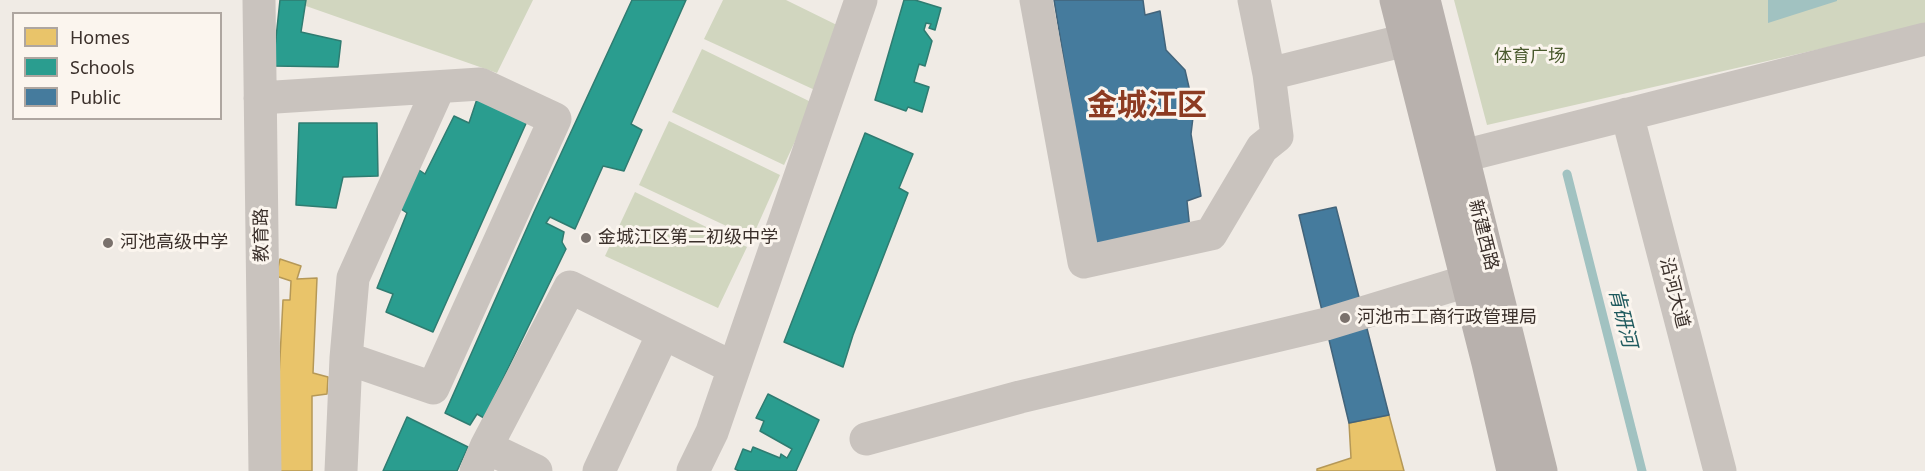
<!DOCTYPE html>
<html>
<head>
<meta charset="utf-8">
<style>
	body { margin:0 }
	#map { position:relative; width:1925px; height:471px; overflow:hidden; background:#f0ebe5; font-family:"Noto Sans",sans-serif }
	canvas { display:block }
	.legend { position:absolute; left:12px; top:12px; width:210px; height:108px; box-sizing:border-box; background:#fbf5ee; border:2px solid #aea6a0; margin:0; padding:8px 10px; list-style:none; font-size:18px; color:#3b302b }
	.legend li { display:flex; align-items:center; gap:12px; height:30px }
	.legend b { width:30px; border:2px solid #aea6a0 }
</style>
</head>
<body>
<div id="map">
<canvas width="1925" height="471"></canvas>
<ul class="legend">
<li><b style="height:16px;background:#e9c46a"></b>Homes</li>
<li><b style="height:16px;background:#2a9d8f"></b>Schools</li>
<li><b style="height:16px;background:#457b9d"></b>Public</li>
</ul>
</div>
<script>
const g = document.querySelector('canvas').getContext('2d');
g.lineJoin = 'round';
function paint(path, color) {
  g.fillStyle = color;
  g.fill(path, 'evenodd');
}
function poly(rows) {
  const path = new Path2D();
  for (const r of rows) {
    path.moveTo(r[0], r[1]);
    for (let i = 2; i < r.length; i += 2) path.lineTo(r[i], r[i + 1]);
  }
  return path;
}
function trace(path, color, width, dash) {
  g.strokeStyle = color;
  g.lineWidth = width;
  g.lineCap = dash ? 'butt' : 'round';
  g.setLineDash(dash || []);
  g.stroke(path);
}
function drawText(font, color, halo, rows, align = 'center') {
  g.font = font + ' "Noto Sans","Noto Sans SC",sans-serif';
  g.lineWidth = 6;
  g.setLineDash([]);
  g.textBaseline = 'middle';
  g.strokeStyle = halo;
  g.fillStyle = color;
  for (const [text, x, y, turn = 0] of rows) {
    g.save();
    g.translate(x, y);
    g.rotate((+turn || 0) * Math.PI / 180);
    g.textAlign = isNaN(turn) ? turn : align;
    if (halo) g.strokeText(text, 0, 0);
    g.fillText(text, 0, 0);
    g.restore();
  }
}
paint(poly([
	[306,0,533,0,497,73,306,6],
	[723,0,786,0,845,29,817,91,704,39],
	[1454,0,1925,0,1925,25,1487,125],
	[702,49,813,103,784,165,672,112],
	[669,121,780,175,752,238,639,185],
	[635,192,747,247,718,308,605,256]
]), '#d1d6bf');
paint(poly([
	[1768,0,1837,0,1837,1,1768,23]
]), '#a1c2c1');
const homes = poly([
	[280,259,301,266,297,279,317,278,313,373,328,377,327,394,312,396,312,471,274,471,283,300,290,300,291,281,276,276,280,259],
	[1389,415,1404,471,1317,471,1317,469,1351,458,1349,423,1389,415]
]);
paint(homes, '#e9c46a');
trace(homes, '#b59857', 1.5);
const schools = poly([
	[280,0,306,0,301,32,341,41,338,67,273,66,280,0],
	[632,0,686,0,631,124,642,130,624,171,603,166,575,229,550,217,546,223,564,232,562,242,566,249,484,418,477,414,470,425,445,413,534,212,632,0],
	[904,0,915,0,941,8,935,30,929,28,931,24,926,23,924,30,932,41,925,66,919,64,914,82,929,87,922,112,908,107,906,111,875,100,904,0],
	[477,99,528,119,433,332,386,312,393,294,377,288,407,213,401,209,419,170,425,174,454,116,469,123,477,99],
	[299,123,377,123,378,176,343,177,336,208,296,205,299,123],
	[865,133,913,154,899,188,908,193,853,335,843,367,784,342,865,133],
	[768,394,819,420,796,471,739,471,735,469,743,449,751,452,753,447,780,458,781,454,787,458,792,449,760,431,764,421,756,418,768,394],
	[407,417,468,447,457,471,383,471,407,417]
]);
paint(schools, '#2a9d8f');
trace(schools, '#2f7c71', 1.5);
const public = poly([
	[1054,0,1143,0,1145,15,1160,11,1166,50,1185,70,1194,109,1191,134,1201,196,1187,201,1190,230,1096,256,1054,0],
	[1336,207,1389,415,1349,423,1299,215,1336,207]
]);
paint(public, '#457b9d');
trace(public, '#42647b', 1.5);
trace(poly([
	[1567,174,1642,471]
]), '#a1c2c1', 9);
trace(poly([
	[259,0,265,471],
	[1036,0,1084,262,1211,234,1262,148,1277,136,1269,74,1254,0],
	[1269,74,1406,40],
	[260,98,480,84,555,119,433,388,346,358],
	[1627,114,1720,471],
	[1463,156,1925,39],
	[866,439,1020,397,1326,324,1467,281],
	[486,447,570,287,734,368],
	[341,471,346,358,353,278,439,87],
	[476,471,486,447,536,471],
	[599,471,663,334],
	[693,471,712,432,861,0]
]), '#c9c3be', 33);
trace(poly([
	[1396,0,1488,363,1513,471],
	[1424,0,1541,471]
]), '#b8b1ad', 33);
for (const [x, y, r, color] of [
	[586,238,6,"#7a716c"],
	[108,243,6,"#7a716c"],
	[1345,318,6,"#7a716c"]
]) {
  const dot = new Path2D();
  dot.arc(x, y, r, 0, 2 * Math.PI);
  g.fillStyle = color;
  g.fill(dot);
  trace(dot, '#fbf5ee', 2);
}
drawText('18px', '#4a5a2e', '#fbf5ee', [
	["体育广场",1530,57]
]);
drawText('18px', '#3b302b', '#fbf5ee', [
	["教育路",262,235,-91],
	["新建西路",1483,235,76],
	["沿河大道",1674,293,76]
]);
drawText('18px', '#3b302b', '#fbf5ee', [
	["金城江区第二初级中学",598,238],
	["河池高级中学",120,243],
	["河池市工商行政管理局",1357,318]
], 'left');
drawText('italic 20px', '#1f5a5e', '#fbf5ee', [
	["肯研河",1622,318,76]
]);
drawText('bold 30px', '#8c3b22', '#fbf5ee', [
	["金城江区",1147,106]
]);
</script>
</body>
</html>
